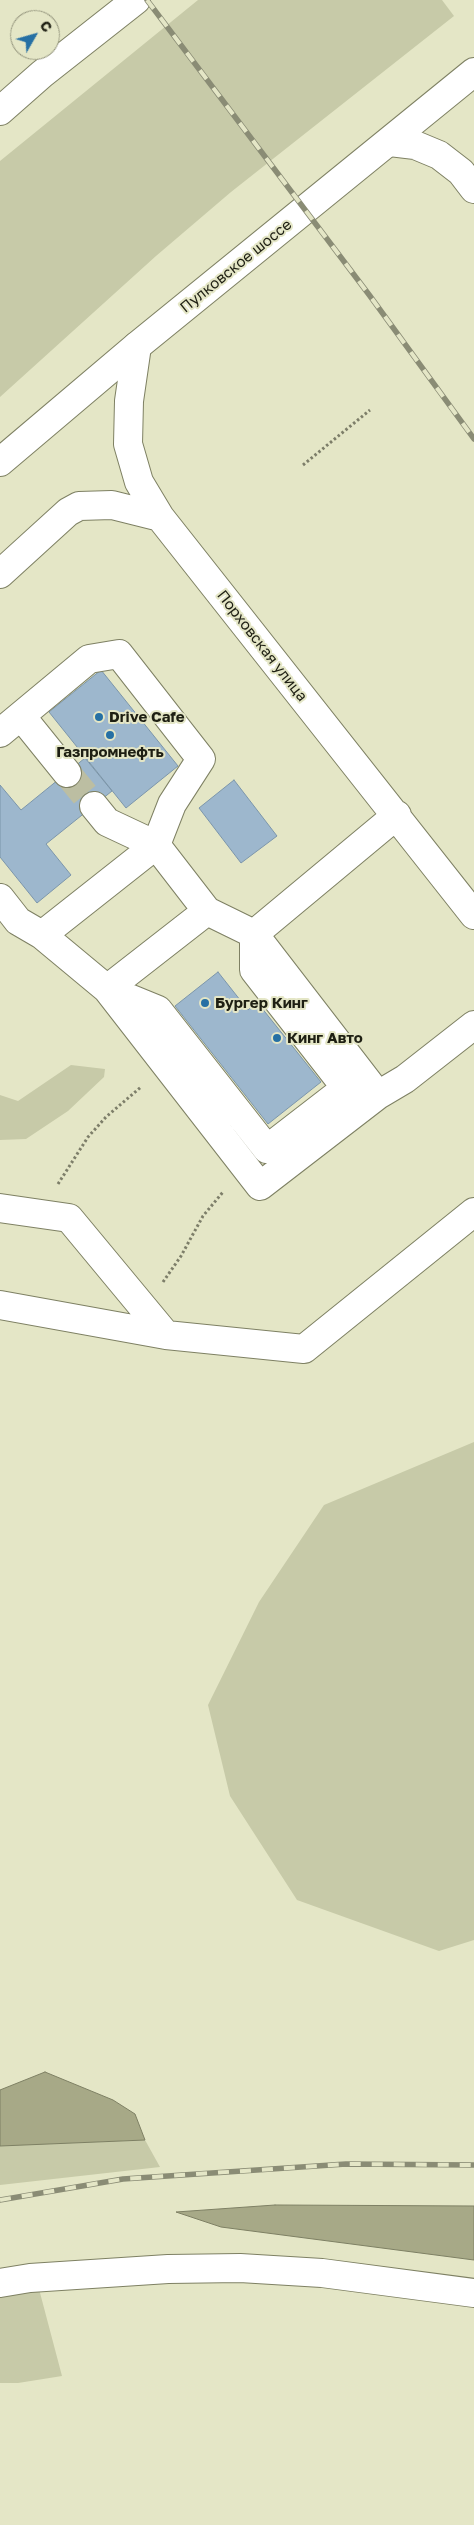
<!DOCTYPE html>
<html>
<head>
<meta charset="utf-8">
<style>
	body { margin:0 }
	#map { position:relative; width:474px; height:2525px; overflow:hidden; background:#e4e6c6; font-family:"Golos Text",sans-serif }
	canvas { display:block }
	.north { position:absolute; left:10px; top:10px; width:50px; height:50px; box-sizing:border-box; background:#e4e6c6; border:1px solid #95967e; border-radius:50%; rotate:52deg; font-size:14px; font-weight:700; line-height:20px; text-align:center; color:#1e1f13 }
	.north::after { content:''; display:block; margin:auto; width:18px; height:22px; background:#2670a4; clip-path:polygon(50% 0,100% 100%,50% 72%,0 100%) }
</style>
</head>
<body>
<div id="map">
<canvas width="474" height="2525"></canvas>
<div class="north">С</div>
</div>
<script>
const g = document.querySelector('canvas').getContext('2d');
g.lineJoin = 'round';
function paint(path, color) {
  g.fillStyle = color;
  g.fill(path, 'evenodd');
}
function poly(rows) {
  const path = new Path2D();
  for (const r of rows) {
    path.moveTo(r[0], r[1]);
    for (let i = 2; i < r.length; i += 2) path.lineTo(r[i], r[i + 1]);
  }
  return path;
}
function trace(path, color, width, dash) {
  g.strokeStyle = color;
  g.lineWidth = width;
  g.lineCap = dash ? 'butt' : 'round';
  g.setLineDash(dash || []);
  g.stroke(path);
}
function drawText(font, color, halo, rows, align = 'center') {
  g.font = font + ' "Golos Text",sans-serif';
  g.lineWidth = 4;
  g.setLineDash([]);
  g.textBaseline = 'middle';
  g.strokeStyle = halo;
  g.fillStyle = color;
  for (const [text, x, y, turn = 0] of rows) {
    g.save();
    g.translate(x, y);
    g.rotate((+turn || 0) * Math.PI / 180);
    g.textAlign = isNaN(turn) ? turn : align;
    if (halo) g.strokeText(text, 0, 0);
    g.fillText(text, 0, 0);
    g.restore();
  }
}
paint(poly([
	[198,0,442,0,454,16,231,192,156,256,0,397,0,161],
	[71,1065,105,1069,104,1077,68,1111,26,1139,0,1140,0,1095,18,1101],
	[474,1442,474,1940,439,1951,297,1900,230,1796,208,1705,259,1602,324,1505],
	[145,2140,160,2167,0,2185,0,2146,4,2144],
	[39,2289,62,2376,18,2383,0,2383,0,2294]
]), '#c7caa8');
const water = poly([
	[45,2072,113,2100,135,2114,145,2140,0,2146,0,2090,45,2072],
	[275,2205,474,2206,474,2260,221,2227,176,2212,275,2205]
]);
paint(water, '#a7a987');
trace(water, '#7e8064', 1);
const building = poly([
	[101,670,178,766,126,808,49,712,101,670],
	[85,758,112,791,46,844,71,875,37,903,0,857,0,785,21,810,85,758],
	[234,780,277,836,241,863,199,808,234,780],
	[218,972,248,1010,257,1002,321,1082,268,1124,175,1006,218,972]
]);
paint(building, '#9db7cd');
trace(building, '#7b95aa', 1);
trace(poly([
	[67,773,94,806]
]), '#bcbea2', 28, [28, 14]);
const minor = poly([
	[390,142,415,145,439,155,461,172,474,189],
	[137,346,129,401,128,444,139,482,160,517,474,915],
	[0,574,68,512,79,506,112,505,160,517],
	[21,716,67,773],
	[0,733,89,659,119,654,201,759,172,804,156,845,42,935],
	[0,898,18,921,42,935,107,989,260,1186,378,1095,254,934,207,911,156,845,107,822,94,806],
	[107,989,207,911],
	[109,990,158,1010,267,1149,346,1088,254,970,254,934,397,815],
	[378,1095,405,1079,474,1025],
	[0,1208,69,1218,166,1335],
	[0,1305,166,1335,304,1349,474,1212],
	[0,2283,30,2278,168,2269,240,2268,322,2273,474,2293]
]);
const major = poly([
	[0,111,42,74,136,0],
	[0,462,137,346,474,72]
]);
trace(minor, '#7e8063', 30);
trace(major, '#7e8063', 30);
trace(poly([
	[303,465,370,410],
	[58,1184,88,1137,106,1117,141,1087],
	[163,1282,181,1256,203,1216,223,1192]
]), '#7d7e69', 3, [2.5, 2.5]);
trace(minor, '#fff', 28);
trace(major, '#fff', 28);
const rail = poly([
	[147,0,370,296,474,439],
	[0,2200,123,2179,346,2164,474,2165]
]);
trace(rail, '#8a8c75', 5.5);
trace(rail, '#e4e6c6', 4, [11]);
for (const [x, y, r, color] of [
	[99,717,5,"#2670a4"],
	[110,735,5,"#2670a4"],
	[205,1003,5,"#2670a4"],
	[277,1038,5,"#2670a4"]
]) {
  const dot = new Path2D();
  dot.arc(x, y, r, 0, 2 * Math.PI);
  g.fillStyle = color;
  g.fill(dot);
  trace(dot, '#e4e6c6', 2);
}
drawText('15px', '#1e1f13', '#e4e6c6', [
	["Пулковское шоссе",236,266,-39],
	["Порховская улица",262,646,52]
]);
drawText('bold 15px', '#1e1f13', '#e4e6c6', [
	["Drive Cafe",109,717],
	["Газпромнефть",110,752,"center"],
	["Бургер Кинг",215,1003],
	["Кинг Авто",287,1038]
], 'left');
</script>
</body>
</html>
